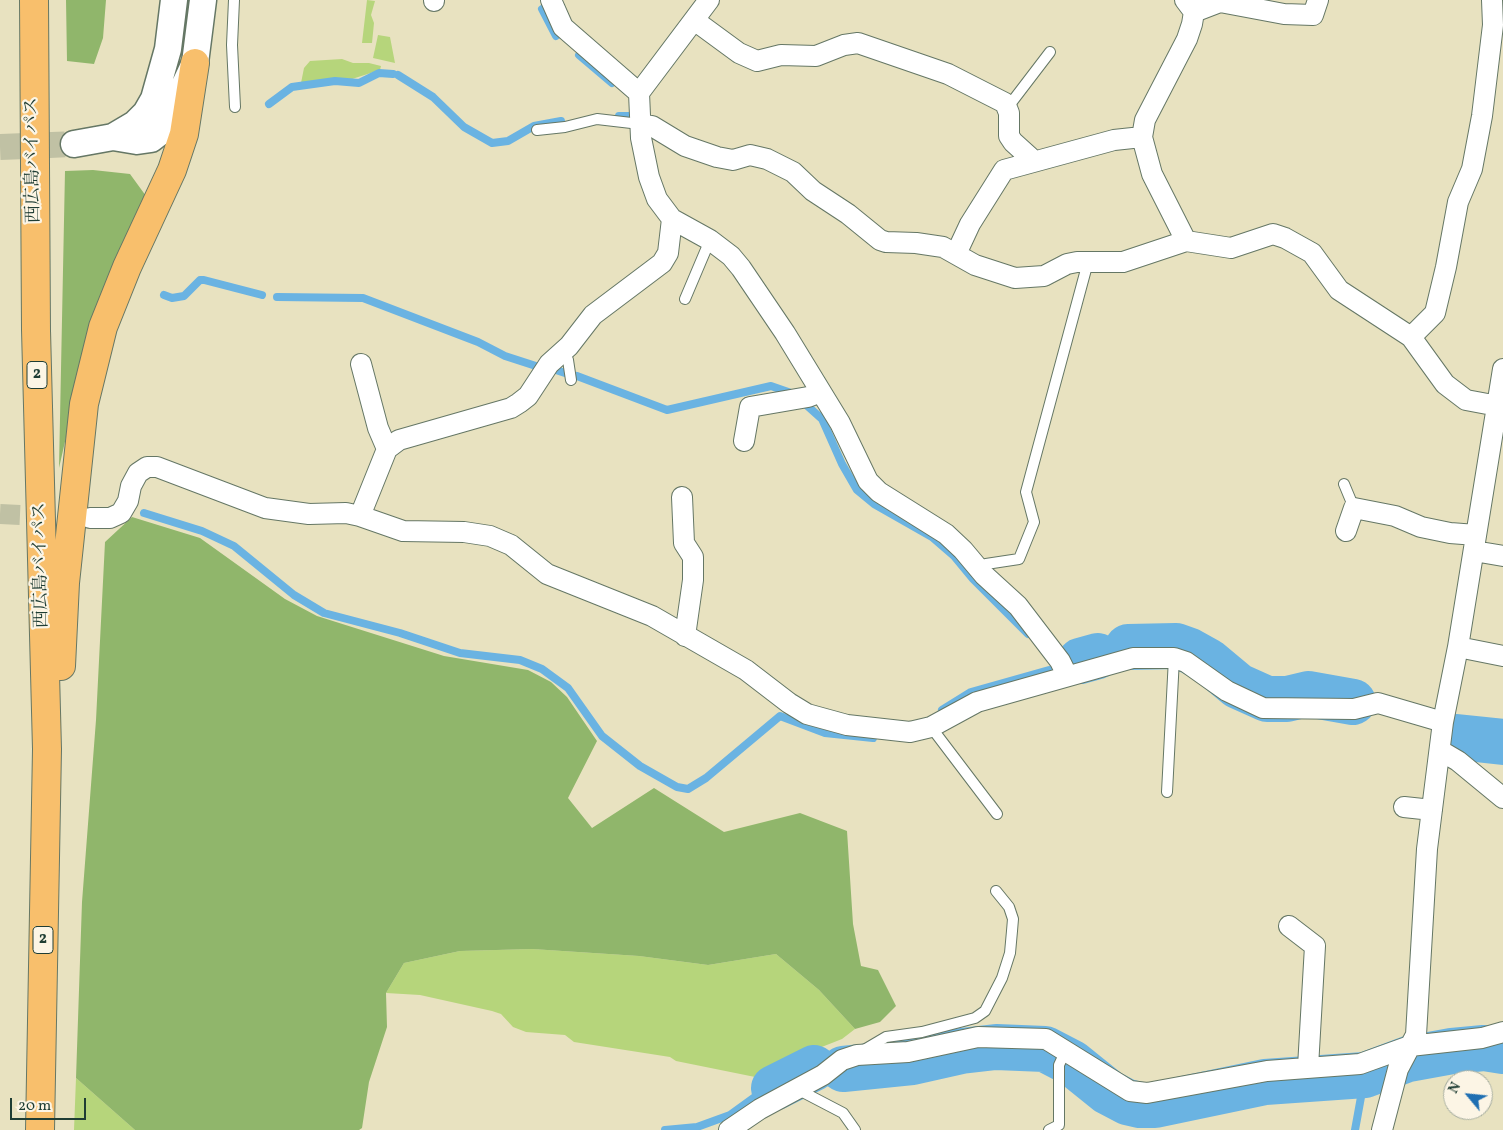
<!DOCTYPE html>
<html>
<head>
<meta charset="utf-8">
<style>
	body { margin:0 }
	#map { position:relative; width:1503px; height:1130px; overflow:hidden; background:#e8e2c0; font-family:Vollkorn,serif }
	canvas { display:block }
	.north { position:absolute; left:1443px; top:1070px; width:50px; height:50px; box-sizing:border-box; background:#fcf5e5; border:1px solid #a4ab9e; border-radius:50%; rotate:298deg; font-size:14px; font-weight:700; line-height:20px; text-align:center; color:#1f3d34 }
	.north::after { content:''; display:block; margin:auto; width:18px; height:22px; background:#1f6fb2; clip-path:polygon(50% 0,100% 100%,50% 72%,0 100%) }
	.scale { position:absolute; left:10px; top:1098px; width:76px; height:22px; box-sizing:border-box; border:2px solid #1f3d34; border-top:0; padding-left:6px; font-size:15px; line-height:18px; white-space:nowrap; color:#1f3d34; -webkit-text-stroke:4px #fcf5e5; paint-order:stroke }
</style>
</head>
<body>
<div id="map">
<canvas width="1503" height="1130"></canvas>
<div class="north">N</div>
<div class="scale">20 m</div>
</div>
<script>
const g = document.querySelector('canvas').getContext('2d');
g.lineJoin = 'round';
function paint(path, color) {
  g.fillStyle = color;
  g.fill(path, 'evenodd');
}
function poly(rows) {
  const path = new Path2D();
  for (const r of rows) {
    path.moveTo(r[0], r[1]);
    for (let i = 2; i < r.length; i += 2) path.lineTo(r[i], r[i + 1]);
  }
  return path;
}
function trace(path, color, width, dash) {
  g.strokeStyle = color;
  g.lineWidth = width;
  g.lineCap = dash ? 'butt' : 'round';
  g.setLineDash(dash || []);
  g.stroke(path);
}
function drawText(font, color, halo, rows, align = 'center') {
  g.font = font + ' Vollkorn,"Noto Serif JP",serif';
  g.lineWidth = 4.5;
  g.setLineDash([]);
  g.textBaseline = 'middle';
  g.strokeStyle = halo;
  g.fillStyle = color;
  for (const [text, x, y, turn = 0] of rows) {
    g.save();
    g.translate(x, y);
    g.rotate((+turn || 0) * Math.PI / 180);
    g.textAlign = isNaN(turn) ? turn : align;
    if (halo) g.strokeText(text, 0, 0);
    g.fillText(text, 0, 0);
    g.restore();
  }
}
paint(poly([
	[367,0,375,1,371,15,374,23,372,43,362,43],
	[378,35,390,37,395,63,373,58],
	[342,59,353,63,369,63,381,66,380,70,352,79,339,78,301,83,304,68,310,61],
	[532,949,639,956,708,965,776,954,819,990,855,1029,842,1039,809,1052,798,1064,765,1079,676,1061,670,1057,574,1042,565,1035,526,1032,513,1027,501,1014,492,1011,420,995,386,993,404,963,460,951],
	[76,1078,135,1130,74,1130]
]), '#b6d57b');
paint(poly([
	[66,0,106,0,103,38,94,64,67,61],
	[93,170,130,174,146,196,89,336,59,468,65,171],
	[132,517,200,538,285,599,317,616,444,656,528,670,551,682,567,697,597,741,568,798,592,828,654,788,724,832,800,813,847,831,853,924,861,966,878,970,896,1006,880,1022,855,1029,819,990,776,954,708,965,639,956,532,949,460,951,404,963,386,993,387,1027,369,1082,362,1128,359,1130,135,1130,76,1078,82,902,96,720,105,542]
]), '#90b66b');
trace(poly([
	[542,9,556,36],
	[579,55,612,83],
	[398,75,433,97,464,127,492,143,508,141,534,126,561,121],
	[269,104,292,87,335,81,359,83,379,73,393,74],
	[619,116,631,116],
	[164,295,172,298,184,296,200,280,204,280,262,295],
	[277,297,363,298,478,342,505,356,539,367],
	[553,369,565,373],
	[577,376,667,410,771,386,794,394],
	[803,402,822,419,842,464,857,490,874,504,932,537,954,556,973,579,1028,634],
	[144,513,202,531,234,546,294,595,324,613,400,633,460,653,520,660,542,669,568,688,602,736,640,766,677,787,688,789,706,778,780,716,825,733,873,738],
	[942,710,971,692,1049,670],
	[665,1130,697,1127,730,1115,759,1094,774,1088],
	[1355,1130,1365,1075]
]), '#6ab3e2', 8);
trace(poly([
	[1128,647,1176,646,1190,651,1208,661,1238,686,1267,699,1287,699,1308,694,1353,702],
	[1080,661,1098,656],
	[1457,737,1503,742],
	[843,1069,912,1062,961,1051,996,1047,1045,1049,1072,1063,1108,1092,1127,1102,1140,1105,1155,1105,1265,1082,1365,1075,1408,1059,1452,1051,1484,1048,1503,1051],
	[774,1088,814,1068]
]), '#6ab3e2', 46);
trace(poly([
	[0,514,85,518]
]), '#c0c1a4', 20, [20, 10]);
trace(poly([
	[0,147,74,144]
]), '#c0c1a4', 26, [26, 13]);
const service = poly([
	[234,0,232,45,235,107],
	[1008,107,1050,52],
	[537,130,565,127,597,119,640,124],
	[685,299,710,240],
	[563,351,568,360,571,380],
	[1344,484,1354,508],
	[978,568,986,564,1019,559,1034,522,1026,492,1088,262],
	[931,727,997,814],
	[1167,792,1174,658],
	[864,1050,886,1037,922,1032,975,1018,985,1011,1002,978,1010,953,1012,931,1013,919,1009,907,996,891],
	[797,1089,843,1113,855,1130],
	[1049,1130,1059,1125,1059,1065,1066,1050]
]);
const minor = poly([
	[551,0,563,27,639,93],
	[709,0,639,93,641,138,649,177,657,199,672,219,710,240,731,256,741,268,785,333,840,423,868,481,879,492,946,534,963,550,984,575,1018,606,1060,661,1067,675],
	[1185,0,1194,12,1192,24,1187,39,1145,120,1142,137,1152,174,1186,241],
	[434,1,434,0],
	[1194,12,1220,2,1284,14,1313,15,1318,0],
	[694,20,739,53,757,61,781,55,816,56,844,45,858,43,948,74,1005,103,1009,113,1009,136,1013,142,1034,161],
	[640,124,652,126,685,146,717,157,733,160,750,155,767,159,793,172,813,191,848,214,880,240,886,242,916,243,943,247,975,265,1015,278,1044,276,1067,264,1077,262,1123,262,1186,241,1231,248,1273,234,1285,238,1312,253,1339,290,1411,337,1445,384,1466,400,1503,407],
	[956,254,970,224,1004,170,1114,140,1142,137],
	[1411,337,1435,313,1446,267,1458,202,1472,169,1482,116,1493,25,1492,0],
	[361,364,378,428,387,449],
	[744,441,750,407,808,397,821,392],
	[682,497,684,543,693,557,693,580,685,636],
	[360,516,387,449,399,440,511,408,519,403,528,396,549,364,569,346,593,315,662,263,668,253,672,219],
	[90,518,110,518,121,513,128,501,131,486,138,473,147,467,157,467,265,508,309,514,346,513,360,516,403,531,464,532,490,536,511,545,547,574,652,616,746,670,789,703,807,714,847,725,910,732,931,727,977,702,1133,658,1174,658,1186,662,1227,691,1263,708,1354,709,1378,703,1443,722],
	[1346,531,1354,508,1395,516,1421,527,1450,533,1476,535],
	[1474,551,1503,556],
	[1458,647,1503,656],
	[1441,751,1458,761,1503,798],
	[1404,807,1432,810],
	[1289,926,1315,946,1308,1067],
	[729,1130,760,1109,823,1075,842,1060,857,1055,908,1052,978,1037,1046,1039,1130,1091,1147,1093,1267,1071,1360,1064,1410,1046,1482,1038,1503,1032],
	[1382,1130,1398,1069,1416,1035,1427,849,1443,722,1458,647,1503,369]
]);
const tertiary = poly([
	[113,137,135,124,146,113,154,99,168,49,174,0],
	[74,144,113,137,137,141,151,139,164,129,195,63,203,0]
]);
const motorway = poly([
	[34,0,36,330,47,749,40,1130],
	[61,666,65,583,84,404,103,327,127,267,172,170,184,134,195,63]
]);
trace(service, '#657765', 12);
trace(minor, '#657765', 22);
trace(tertiary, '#657765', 29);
trace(motorway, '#657765', 30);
trace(service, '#fff', 10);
trace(minor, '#fff', 20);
trace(tertiary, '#fff', 26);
trace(motorway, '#f8bf6c', 28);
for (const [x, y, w] of [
	[37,375,20],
	[43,940,20]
]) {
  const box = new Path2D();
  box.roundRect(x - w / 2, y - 13.5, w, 27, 4);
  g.fillStyle = '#fcf5e5';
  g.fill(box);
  trace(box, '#1f3d34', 1);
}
drawText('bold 16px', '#1f3d34', null, [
	["2",37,375],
	["2",43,940]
]);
drawText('18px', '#1f3d34', '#fcf5e5', [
	["西広島バイパス",34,160,-91],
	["西広島バイパス",42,565,-91]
]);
</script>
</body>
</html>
